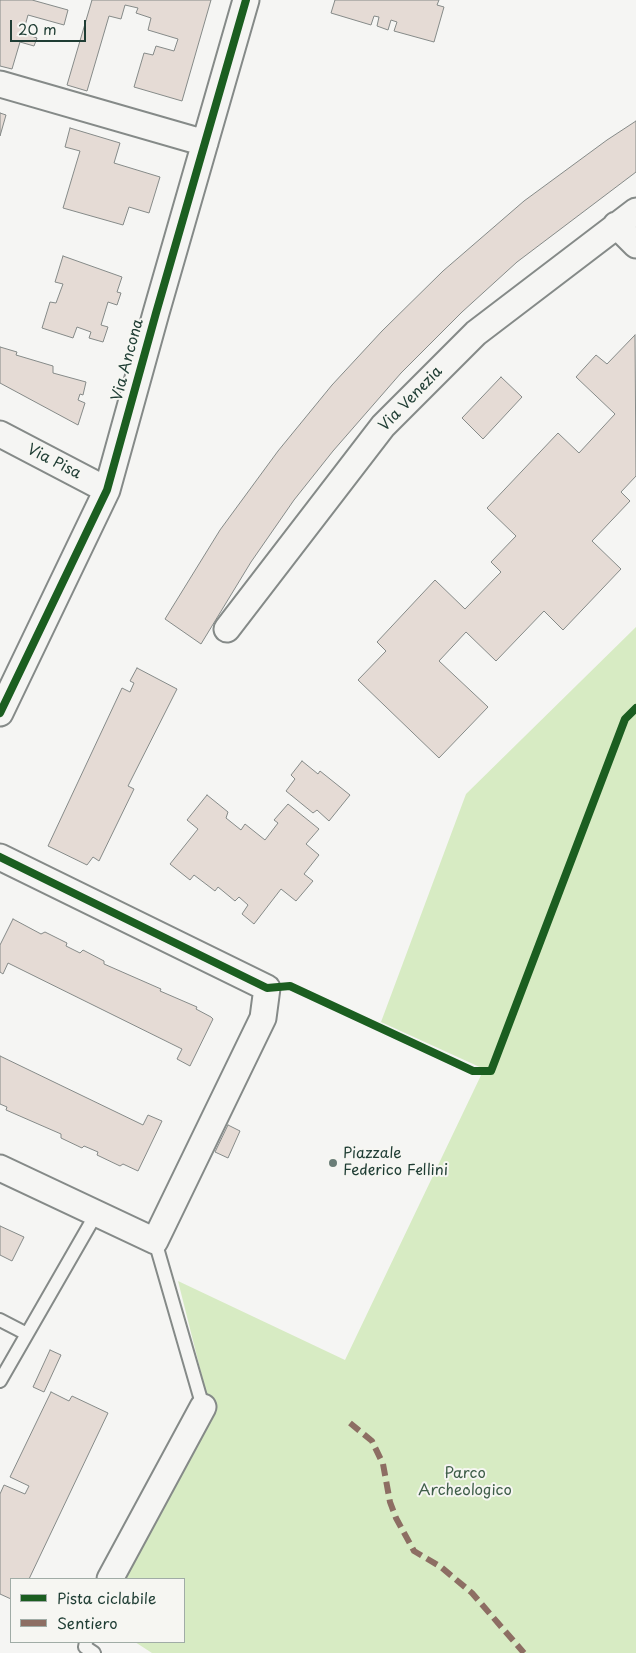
<!DOCTYPE html>
<html>
<head>
<meta charset="utf-8">
<style>
	body { margin:0 }
	#map { position:relative; width:636px; height:1653px; overflow:hidden; background:#f5f5f3; font-family:"Playpen Sans",sans-serif }
	canvas { display:block }
	.legend { position:absolute; left:10px; top:1578px; width:175px; height:65px; box-sizing:border-box; background:#f6f6f2; border:1px solid #a0aca6; margin:0; padding:6px 9px; list-style:none; font-size:15px; color:#1f3d34 }
	.legend li { display:flex; align-items:center; gap:10px; height:25px }
	.legend b { width:25px; border:1px solid #a0aca6 }
	.scale { position:absolute; left:10px; top:20px; width:76px; height:22px; box-sizing:border-box; border:2px solid #1f3d34; border-top:0; padding-left:6px; font-size:15px; line-height:18px; white-space:nowrap; color:#1f3d34; -webkit-text-stroke:4px #f6f6f2; paint-order:stroke }
</style>
</head>
<body>
<div id="map">
<canvas width="636" height="1653"></canvas>
<ul class="legend">
<li><b style="height:6px;background:#1b5e20"></b>Pista ciclabile</li>
<li><b style="height:6px;background:#8d6e63"></b>Sentiero</li>
</ul>
<div class="scale">20 m</div>
</div>
<script>
const g = document.querySelector('canvas').getContext('2d');
g.lineJoin = 'round';
function paint(path, color) {
  g.fillStyle = color;
  g.fill(path, 'evenodd');
}
function poly(rows) {
  const path = new Path2D();
  for (const r of rows) {
    path.moveTo(r[0], r[1]);
    for (let i = 2; i < r.length; i += 2) path.lineTo(r[i], r[i + 1]);
  }
  return path;
}
function trace(path, color, width, dash) {
  g.strokeStyle = color;
  g.lineWidth = width;
  g.lineCap = dash ? 'butt' : 'round';
  g.setLineDash(dash || []);
  g.stroke(path);
}
function drawText(font, color, halo, rows, align = 'center') {
  g.font = font + ' "Playpen Sans",sans-serif';
  g.lineWidth = 4;
  g.setLineDash([]);
  g.textBaseline = 'middle';
  g.strokeStyle = halo;
  g.fillStyle = color;
  for (const [text, x, y, turn = 0] of rows) {
    g.save();
    g.translate(x, y);
    g.rotate((+turn || 0) * Math.PI / 180);
    g.textAlign = isNaN(turn) ? turn : align;
    if (halo) g.strokeText(text, 0, 0);
    g.fillText(text, 0, 0);
    g.restore();
  }
}
paint(poly([
	[636,627,636,1653,152,1653,135,1642,184,1642,184,1579,126,1579,212,1416,178,1281,345,1360,484,1069,381,1022,466,794]
]), '#d7ebc3');
const building = poly([
	[0,0,32,0,68,10,64,25,28,15,23,33,37,38,34,46,20,42,12,69,0,66,0,0],
	[92,0,211,0,182,101,134,87,144,53,153,55,156,46,174,51,178,39,148,30,151,18,136,13,138,8,125,5,121,19,109,16,87,91,67,85,92,0],
	[335,0,439,0,437,5,444,7,434,42,394,31,397,22,391,20,388,30,377,26,379,17,374,16,371,25,331,13,335,0],
	[0,113,6,115,0,136,0,113],
	[636,121,636,172,517,262,462,312,401,373,333,451,294,500,251,562,201,644,165,619,220,530,278,451,332,385,382,331,443,271,524,201,607,140,636,121],
	[70,128,120,143,114,163,160,177,149,213,129,207,123,225,63,208,80,151,65,147,70,128],
	[63,256,122,277,117,292,121,293,117,305,108,302,101,325,108,327,103,342,89,338,91,332,77,327,73,338,42,328,50,302,56,303,63,284,55,282,63,256],
	[635,335,636,476,621,492,630,501,592,541,621,569,563,630,544,611,496,661,466,632,439,661,488,707,439,758,358,680,386,651,377,642,435,580,465,609,501,572,491,562,516,536,487,508,558,433,579,453,615,414,576,377,596,355,607,364,635,335],
	[0,347,17,352,16,355,53,366,53,373,86,382,83,395,80,394,78,400,85,403,78,425,0,383,0,347],
	[501,377,522,397,483,439,462,418,501,377],
	[137,668,177,689,128,786,134,789,99,861,93,857,87,865,48,846,122,688,130,692,134,683,130,681,137,668],
	[302,761,318,774,320,771,350,795,329,821,317,810,313,813,286,791,295,779,291,775,302,761],
	[207,795,228,812,226,818,241,830,245,824,265,840,278,823,274,820,288,804,319,829,306,844,319,855,304,874,313,881,296,901,281,889,254,924,242,914,248,905,239,897,235,901,218,887,215,891,194,875,190,880,170,864,198,829,187,820,207,795],
	[13,919,41,934,45,932,67,943,66,946,80,953,83,950,104,961,104,964,161,989,160,991,197,1007,196,1009,211,1017,213,1019,190,1066,177,1059,182,1049,8,963,3,974,0,972,0,945,13,919],
	[0,1056,143,1125,148,1115,162,1121,138,1171,123,1164,120,1166,97,1155,98,1152,84,1146,82,1148,61,1138,61,1134,6,1110,7,1107,0,1104,0,1056],
	[228,1125,240,1131,228,1158,215,1152,228,1125],
	[0,1226,24,1237,12,1261,0,1255,0,1226],
	[50,1350,61,1355,44,1392,33,1387,50,1350],
	[51,1392,69,1401,72,1396,108,1413,29,1579,11,1579,11,1599,0,1594,0,1494,4,1485,25,1494,29,1486,10,1477,51,1392]
]);
paint(building, '#e5dbd5');
trace(building, '#858a88', 1);
const lane = poly([
	[155,1241,203,1407],
	[0,1320,27,1334],
	[0,1381,96,1214],
	[86,1642,85,1647,94,1653]
]);
const street = poly([
	[0,84,205,143],
	[616,225,636,245],
	[0,434,107,490],
	[227,629,383,426,476,333,636,211],
	[0,713,107,490,156,313,246,0],
	[0,857,267,988,263,1018,155,1241,0,1168],
	[110,1579,203,1407]
]);
trace(lane, '#858a88', 16);
trace(street, '#858a88', 29);
trace(lane, '#f5f5f3', 12);
trace(street, '#f5f5f3', 25);
trace(poly([
	[350,1423,372,1441,383,1464,390,1502,396,1518,414,1551,441,1567,472,1593,524,1653]
]), '#8d6e63', 6, [12, 6]);
trace(poly([
	[0,713,107,490,156,313,246,0],
	[0,857,267,988,290,986,473,1071,491,1071,625,719,636,708]
]), '#1b5e20', 8);
for (const [x, y, r, color] of [
	[333,1163,5,"#6a7d77"]
]) {
  const dot = new Path2D();
  dot.arc(x, y, r, 0, 2 * Math.PI);
  g.fillStyle = color;
  g.fill(dot);
  trace(dot, '#f6f6f2', 2);
}
drawText('15px', '#1f3d34', '#f6f6f2', [
	["Via Ancona",128,360,-75],
	["Via Venezia",411,399,-46],
	["Via Pisa",54,462,27]
]);
drawText('15px', '#1f3d34', '#f6f6f2', [
	["Piazzale",343,1154],
	["Federico Fellini",343,1171]
], 'left');
drawText('15px', '#3f5e49', '#f6f6f2', [
	["Parco",465,1474],
	["Archeologico",465,1491]
]);
</script>
</body>
</html>
